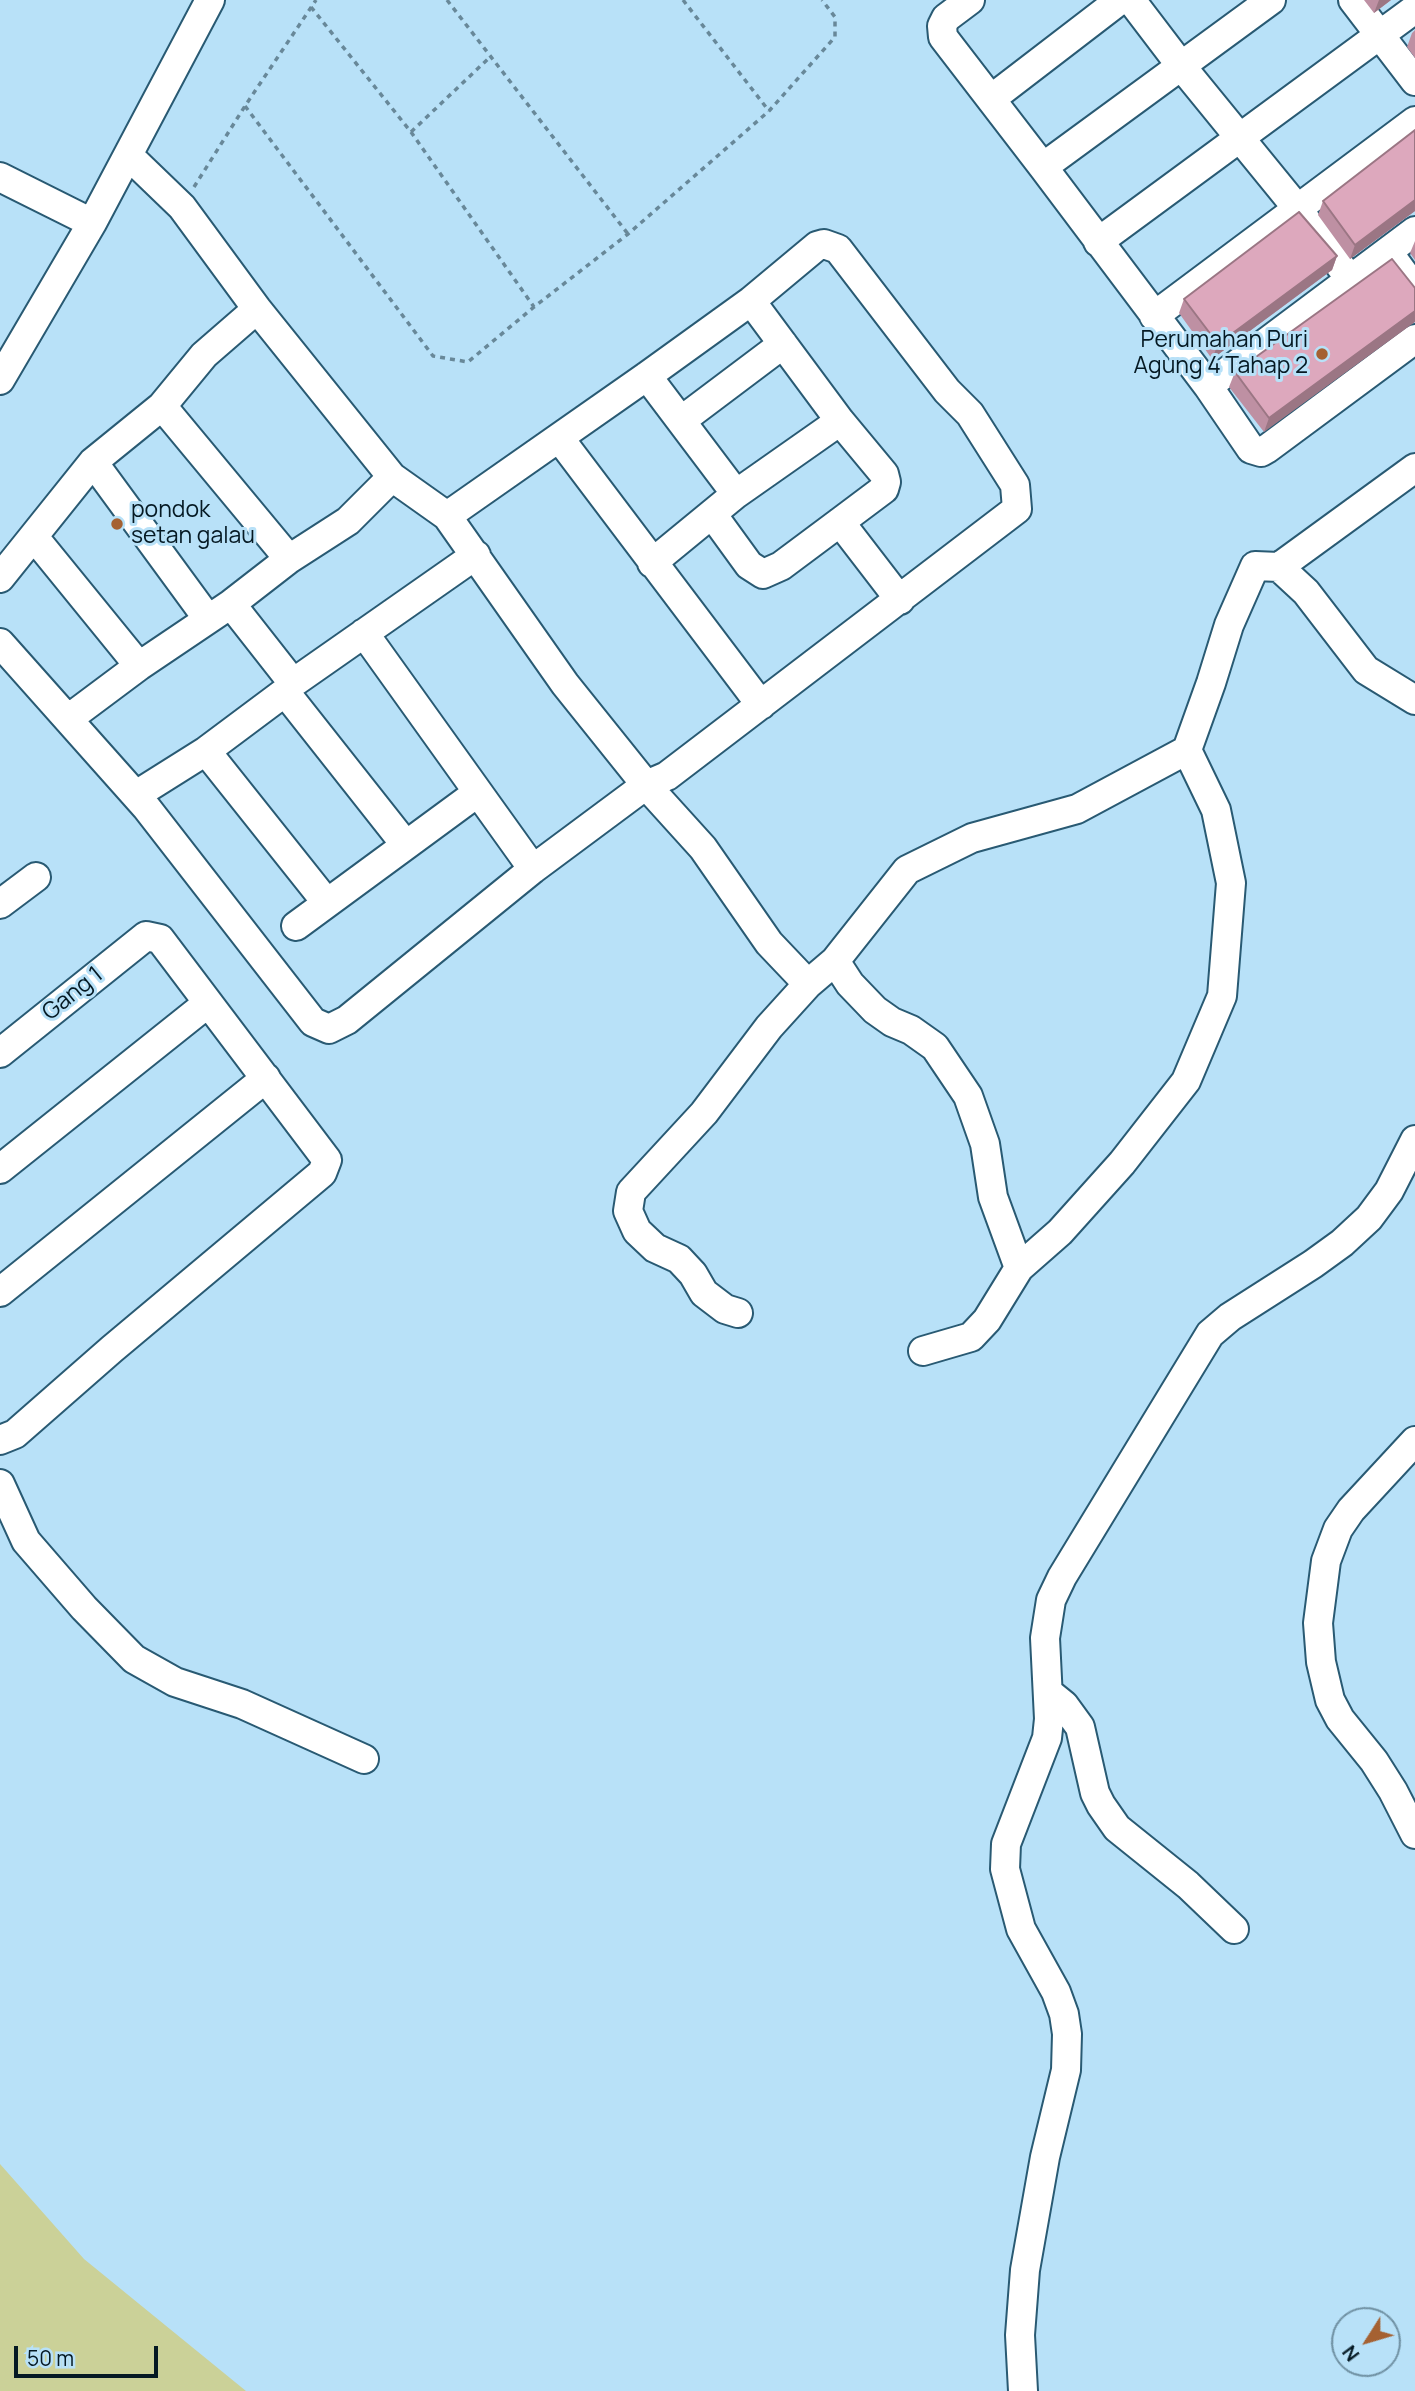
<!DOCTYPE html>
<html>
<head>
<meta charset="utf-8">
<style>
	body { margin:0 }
	#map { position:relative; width:1415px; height:2391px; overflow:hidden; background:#b8e1f8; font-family:Manrope,sans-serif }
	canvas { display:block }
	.north { position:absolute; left:1331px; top:2307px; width:70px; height:70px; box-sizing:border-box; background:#b8e1f8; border:2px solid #7091a3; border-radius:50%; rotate:233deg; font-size:19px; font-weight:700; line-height:28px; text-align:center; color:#051923 }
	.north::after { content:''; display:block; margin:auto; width:24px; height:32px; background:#a56132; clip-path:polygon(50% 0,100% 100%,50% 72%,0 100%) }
	.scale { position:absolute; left:14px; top:2346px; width:144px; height:32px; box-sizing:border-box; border:4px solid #051923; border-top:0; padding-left:9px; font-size:21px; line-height:24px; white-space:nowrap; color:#051923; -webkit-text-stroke:5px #b8e1f8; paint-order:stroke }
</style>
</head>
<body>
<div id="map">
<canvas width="1415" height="2391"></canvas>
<div class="north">N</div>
<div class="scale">50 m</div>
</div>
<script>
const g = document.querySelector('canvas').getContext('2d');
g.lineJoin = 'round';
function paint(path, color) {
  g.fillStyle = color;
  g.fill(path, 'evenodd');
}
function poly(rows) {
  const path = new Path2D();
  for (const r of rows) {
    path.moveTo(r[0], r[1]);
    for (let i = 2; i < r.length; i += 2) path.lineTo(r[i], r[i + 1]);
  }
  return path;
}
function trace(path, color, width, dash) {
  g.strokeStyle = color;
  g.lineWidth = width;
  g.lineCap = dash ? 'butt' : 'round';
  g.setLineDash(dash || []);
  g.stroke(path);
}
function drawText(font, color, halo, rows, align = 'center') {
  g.font = font + ' Manrope,sans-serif';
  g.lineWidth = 6;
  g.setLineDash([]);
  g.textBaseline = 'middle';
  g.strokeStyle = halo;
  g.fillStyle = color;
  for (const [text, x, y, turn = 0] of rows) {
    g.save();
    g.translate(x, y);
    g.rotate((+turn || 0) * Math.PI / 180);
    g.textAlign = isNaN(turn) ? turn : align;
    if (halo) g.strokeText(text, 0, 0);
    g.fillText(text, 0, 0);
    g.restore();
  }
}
paint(poly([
	[0,2164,84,2259,246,2391,0,2391]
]), '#cbd198');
const minor = poly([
	[970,0,946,18,942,26,943,37,1043,167,1208,386,1251,449,1261,452,1268,448,1415,339],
	[1131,0,1182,67,1297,208,1350,279],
	[1353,0,1415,81],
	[991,99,1120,0],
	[128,155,182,207,257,309,392,477,447,516,565,684,646,785,703,848,769,943,808,984],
	[1043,167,1271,0],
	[0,177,92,223],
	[1098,242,1415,9],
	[1388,252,1415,289],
	[1154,316,1415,121],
	[647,376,736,494],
	[0,380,92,223,210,0],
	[1208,386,1415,231],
	[162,406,289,559],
	[682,420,783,344],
	[560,439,761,705],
	[93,462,208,619],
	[712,514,749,565,763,574,781,566,840,522,884,489,886,482,884,474,840,421,751,301],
	[840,522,900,600],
	[34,537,139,666],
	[652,563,736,494,840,421],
	[1279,567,1415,468],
	[0,578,93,462,162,406,204,355,257,309],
	[231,604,293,683],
	[364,633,533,869],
	[0,643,146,807,313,1022,329,1029,347,1020,533,869,646,785,667,776,1017,509,1015,485,970,414,947,391,838,249,824,244,817,246,751,301,647,376,447,516],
	[285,692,405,844],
	[68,719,139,666,231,604,289,559,348,521,392,477],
	[206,751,327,903],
	[136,795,206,751,285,692,293,683,476,555],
	[0,904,36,877],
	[296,926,477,793],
	[835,961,850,984,875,1010,892,1022,911,1030,935,1047,968,1096,985,1144,993,1197,1019,1268],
	[0,1053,146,936,160,939,327,1160,322,1173,112,1349,15,1434,0,1440],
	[0,1169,208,1003],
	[0,1292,266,1078],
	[738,1313,725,1309,704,1293,693,1274,679,1259,655,1248,637,1231,628,1211,631,1192,704,1113,769,1027,808,984,835,961,907,870,972,838,1077,809,1187,750,1211,683,1229,625,1255,566,1279,567,1306,592,1366,670,1415,700],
	[923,1351,971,1337,987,1320,1019,1268,1060,1232,1122,1163,1186,1081,1222,996,1231,883,1216,810,1187,750],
	[1415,1441,1351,1510,1338,1529,1326,1561,1318,1623,1321,1662,1330,1700,1340,1719,1374,1761,1393,1791,1415,1834],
	[0,1484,26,1541,84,1608,134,1659,175,1682,242,1704,364,1759],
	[1048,1692,1064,1705,1080,1727,1095,1793,1101,1805,1117,1828,1188,1885,1234,1929],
	[1023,2391,1020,2335,1025,2270,1045,2157,1066,2070,1067,2034,1064,2014,1056,1992,1021,1929,1005,1869,1006,1844,1047,1738,1049,1719,1045,1638,1051,1600,1062,1577,1210,1334,1230,1317,1313,1264,1342,1243,1369,1218,1389,1191,1415,1140]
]);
trace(minor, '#295a73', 32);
trace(poly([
	[447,0,628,234],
	[683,0,769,111],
	[311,7,411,132,534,307],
	[245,106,433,356,468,362,534,307,628,234,769,111,835,37,835,17,822,0],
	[411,132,490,57],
	[194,187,245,106,316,0]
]), '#688899', 3.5, [5, 5]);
trace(minor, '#fff', 28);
paint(poly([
	[1364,0,1391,0,1374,13],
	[1415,30,1415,58,1407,47,1412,33],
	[1415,130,1415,211,1350,259,1318,215,1323,201],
	[1415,241,1415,260,1410,253],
	[1337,256,1332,270,1212,359,1179,313,1184,299],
	[1392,259,1264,432,1229,387,1235,372]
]), '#be90a3');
paint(poly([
	[1379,0,1391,0,1374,13],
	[1415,200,1415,211,1350,259,1355,245],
	[1337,256,1332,270,1212,359,1218,344],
	[1415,311,1415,322,1264,432,1269,418]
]), '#9b7684');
const building = poly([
	[1415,130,1415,200,1355,245,1323,201,1415,130],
	[1299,212,1337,256,1218,344,1184,299,1299,212],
	[1392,259,1415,288,1415,311,1269,418,1235,372,1392,259]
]);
paint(building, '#dda8bd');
trace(building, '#9b7684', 2);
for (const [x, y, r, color] of [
	[1322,354,7,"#a56132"],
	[117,524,7,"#a56132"]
]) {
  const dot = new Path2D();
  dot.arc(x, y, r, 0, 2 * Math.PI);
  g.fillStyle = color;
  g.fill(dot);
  trace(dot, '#b8e1f8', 2.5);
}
drawText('23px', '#051923', '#b8e1f8', [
	["Perumahan Puri",1308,341],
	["Agung 4 Tahap 2",1308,367],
	["pondok",131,511,"left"],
	["setan galau",131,537,"left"]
], 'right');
drawText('23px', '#051923', '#b8e1f8', [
	["Gang 1",73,994,-39]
]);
</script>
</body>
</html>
